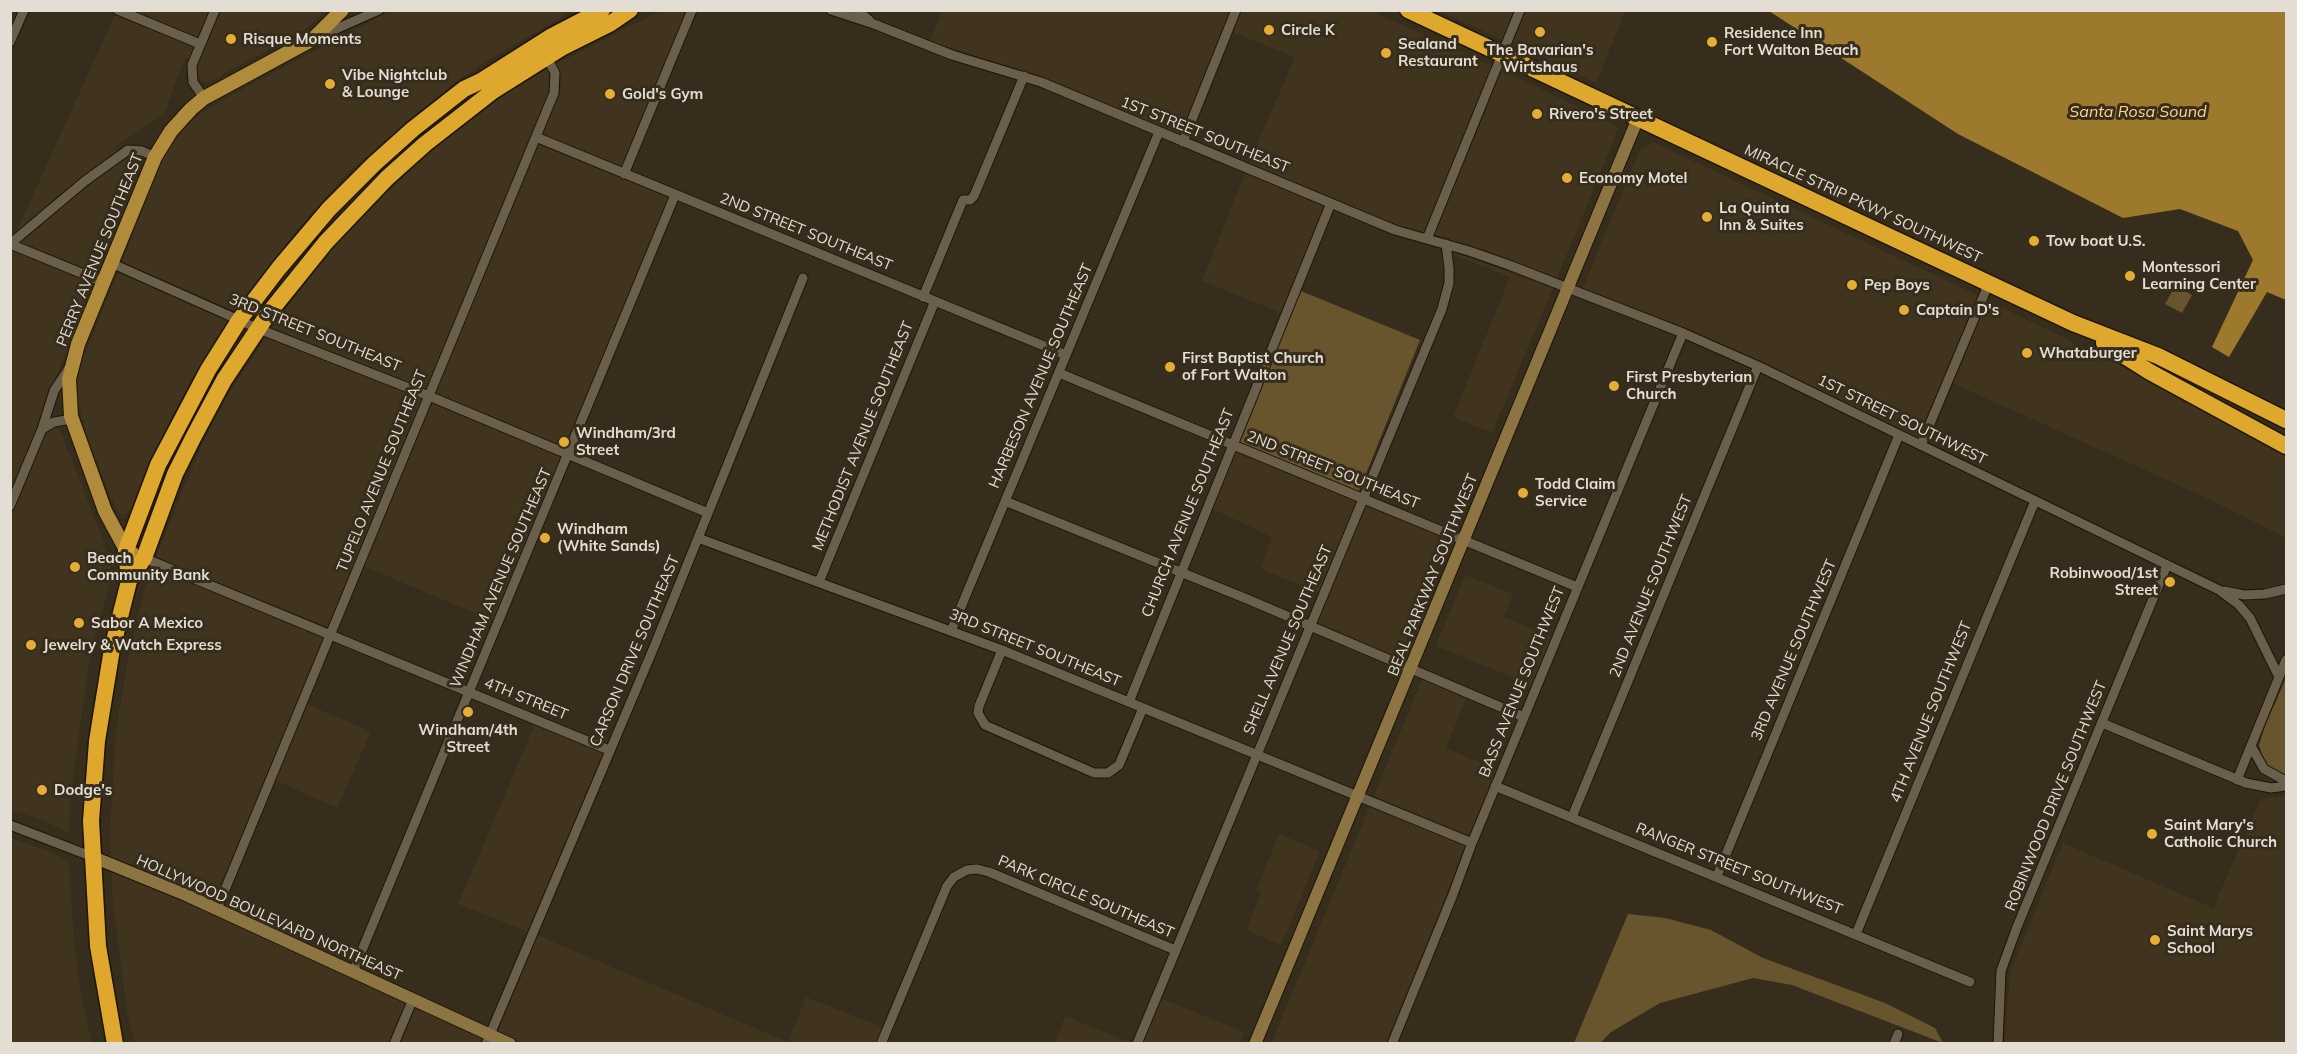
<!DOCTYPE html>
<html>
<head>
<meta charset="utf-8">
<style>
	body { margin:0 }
	#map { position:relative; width:2297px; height:1054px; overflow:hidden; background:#362d1c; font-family:Mulish,sans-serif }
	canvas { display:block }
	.frame { position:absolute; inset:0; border:12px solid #e3ddd3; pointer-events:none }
</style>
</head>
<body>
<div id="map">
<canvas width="2297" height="1054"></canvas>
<div class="frame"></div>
</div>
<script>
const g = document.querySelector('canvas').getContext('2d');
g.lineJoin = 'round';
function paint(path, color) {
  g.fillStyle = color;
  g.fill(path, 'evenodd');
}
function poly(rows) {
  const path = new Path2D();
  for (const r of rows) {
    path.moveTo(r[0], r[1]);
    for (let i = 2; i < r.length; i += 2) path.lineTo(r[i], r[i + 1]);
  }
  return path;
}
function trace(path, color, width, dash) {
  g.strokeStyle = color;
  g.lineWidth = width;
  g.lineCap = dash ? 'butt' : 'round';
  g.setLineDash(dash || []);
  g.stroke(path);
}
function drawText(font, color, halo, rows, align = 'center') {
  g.font = font + ' Mulish,sans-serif';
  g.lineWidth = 6;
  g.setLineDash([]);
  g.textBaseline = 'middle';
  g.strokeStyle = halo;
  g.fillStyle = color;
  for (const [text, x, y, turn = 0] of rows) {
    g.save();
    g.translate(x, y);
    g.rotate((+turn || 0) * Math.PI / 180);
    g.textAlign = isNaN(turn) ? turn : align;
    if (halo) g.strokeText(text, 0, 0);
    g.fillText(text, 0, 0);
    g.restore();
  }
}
paint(poly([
	[132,11,210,11,199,38],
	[220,11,326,11,307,28,285,41,205,84,197,75,198,63],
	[390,11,572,11,485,62,458,80,405,123,346,175,298,229,235,311,122,262,165,153,182,130,200,114,235,93],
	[664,11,687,11,622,167,542,134,559,93,561,81,556,64,652,15],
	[942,11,1231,11,1180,135,1042,77,930,41],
	[1241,11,1371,11,1493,66,1425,233,1397,225,1249,163,1295,57,1232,32],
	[1439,11,1515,11,1503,40],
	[1525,11,1625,11,1596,83,1512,44],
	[115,15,194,47,189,59,185,57,164,114,115,147,117,151,83,176,16,232],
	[547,69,551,83,550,92,427,389,272,328,333,246,387,192,438,145,510,91],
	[1502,70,1615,125,1617,128,1615,137,1557,278,1450,240,1450,238,1434,235],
	[1653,142,1979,296,1918,438,1764,363,1689,329,1583,288,1640,149],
	[538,144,669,198,566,447,435,393],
	[130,156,141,160,97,273,20,242,88,185],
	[1245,173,1324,206,1281,313,1202,281],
	[11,250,93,283,11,493],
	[1452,252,1553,288,1492,433,1453,417,1510,277,1452,254],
	[118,272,229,320,189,384,156,448,131,511,122,515,117,511,88,441,78,400,78,377,82,361],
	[1987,300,2141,376,2286,455,2286,538,2196,493,1952,383],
	[266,337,423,399,328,627,156,557,197,456,227,396],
	[431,403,562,457,494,621,363,566],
	[53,427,60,430,101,534,111,568,111,579,91,651,76,754,70,804,69,833,42,820,11,810,11,517,46,432],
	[1234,451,1357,501,1319,593,1261,569,1272,537,1211,508],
	[1365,505,1448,539,1399,658,1317,623],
	[152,567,324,637,214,902,111,858,110,830,116,731,128,659,143,595],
	[1465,575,1513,594,1504,617,1552,637,1532,685,1436,646],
	[1422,679,1466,698,1446,748,1497,770,1469,836,1374,796],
	[307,704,371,732,337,808,275,780],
	[535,724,603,753,528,932,458,904],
	[2286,795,2286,1043,2005,1043,2010,972,2063,843,2213,908,2261,799],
	[1370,806,1466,846,1386,1043,1271,1044],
	[1279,834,1320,851,1281,945,1246,930,1261,893,1256,891],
	[10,838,54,853,69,864,74,942,80,990,92,1043,11,1043],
	[112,869,406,1002,389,1043,135,1043,127,1011,112,895],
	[537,935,788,1042,806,997,882,1027,876,1044,522,1044,497,1032],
	[1161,998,1244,1032,1240,1043,1142,1044],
	[415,1006,483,1037,481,1043,399,1044],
	[1065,1016,1132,1043,1055,1043]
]), '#41341e');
paint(poly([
	[2175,286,2192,295,2182,313,2165,304],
	[1301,291,1420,340,1359,491,1240,442],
	[2286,678,2286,777,2265,765,2259,745,2265,726],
	[1628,914,1665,918,1711,930,1763,958,1885,1003,1935,1028,1943,1043,1792,985,1753,978,1660,1003,1611,1032,1600,1043,1574,1043]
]), '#69552d');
paint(poly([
	[1769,11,2286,11,2286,300,2267,292,2229,357,2212,347,2253,260,2238,231,2180,209,2123,218,1958,134]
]), '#9d792e');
const street = poly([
	[118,10,200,44],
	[831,10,874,24,952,55,1041,82,1395,230,1469,251,1509,265,1683,333,1758,366,2219,590,2239,605,2250,618,2279,677],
	[857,10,870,21],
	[318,37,379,10],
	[10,42,24,10],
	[204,98,193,82,192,65,215,10],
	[536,137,1066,355],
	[1183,142,1236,10],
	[624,174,692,10],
	[1427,239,1520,10],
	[10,244,85,181,128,150,142,151,155,157],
	[10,244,103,282],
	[111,263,259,329,429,396,708,513],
	[923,297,963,200,970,200,974,196,1024,76],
	[1059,373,1577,587],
	[42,429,54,391,69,368],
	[1921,445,1989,283],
	[1005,501,1247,599,1524,717],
	[10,506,42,429,54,422,72,419],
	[698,538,1002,650,1472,843],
	[144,558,609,750],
	[819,582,935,301],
	[2224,591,2244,595,2265,594,2286,589],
	[951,631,1159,132],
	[1002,650,979,706,978,713,985,725,1094,773,1108,773,1119,765,1143,708],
	[1129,702,1331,203],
	[2102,723,2246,783,2271,788,2286,786],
	[2251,746,2264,769,2286,781],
	[2237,780,2286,660],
	[1495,786,1970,982],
	[1572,817,1758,366],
	[10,825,93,857],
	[1717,876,1899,435],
	[217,909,554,93,555,73,545,54],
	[1856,934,2035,501],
	[353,972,675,195],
	[394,1044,413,999],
	[486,1044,654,647,803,278],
	[881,1044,947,886,954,877,967,870,977,869,989,872,1175,950],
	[1137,1044,1442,309,1449,283,1449,268,1446,244],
	[1392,1044,1452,897,1472,843,1683,333],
	[1894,1044,1898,1034],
	[1998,1044,2001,971,2017,927,2167,565]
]);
const secondary = poly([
	[93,857,186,895,510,1044],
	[1255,1044,1638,118]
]);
const primary = poly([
	[132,553,126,550,105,511,71,416,69,379,78,344,155,157,171,131,191,109,204,98,313,39,342,10]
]);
const highway = poly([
	[1408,10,2073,323,2158,356,2286,420],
	[2104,343,2150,372,2286,446],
	[129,581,126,550,158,465,208,370,240,319,279,268,329,209,374,164,413,129,464,89,481,81,552,36,602,10],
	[115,1044,98,946,91,821,97,741,112,649,129,581,144,558,175,474,194,436,224,380,268,314,326,242,387,178,425,144,493,91,563,47,611,23,630,10]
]);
trace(street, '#1e1505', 11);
trace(secondary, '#1e1505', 14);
trace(primary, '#1e1505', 16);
trace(highway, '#1e1505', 19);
trace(street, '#695f4c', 9);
trace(secondary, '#8c7543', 12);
trace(primary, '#af8b3b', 14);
trace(highway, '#dea82f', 16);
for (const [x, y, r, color] of [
	[1269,30,6,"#e4ad35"],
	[1540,32,6,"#e4ad35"],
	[231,39,6,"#e4ad35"],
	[1712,42,6,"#e4ad35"],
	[1386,53,6,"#e4ad35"],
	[330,84,6,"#e4ad35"],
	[610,94,6,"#e4ad35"],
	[1537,114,6,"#e4ad35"],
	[1567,178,6,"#e4ad35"],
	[1707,217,6,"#e4ad35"],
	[2034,241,6,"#e4ad35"],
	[2130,276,6,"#e4ad35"],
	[1852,285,6,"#e4ad35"],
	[1904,310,6,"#e4ad35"],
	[2027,353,6,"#e4ad35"],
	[1170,367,6,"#e4ad35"],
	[1614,386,6,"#e4ad35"],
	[564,442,6,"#e4ad35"],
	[1523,493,6,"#e4ad35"],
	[545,538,6,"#e4ad35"],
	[75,567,6,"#e4ad35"],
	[2170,582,6,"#e4ad35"],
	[79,623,6,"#e4ad35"],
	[31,645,6,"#e4ad35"],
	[468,712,6,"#e4ad35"],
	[42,790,6,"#e4ad35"],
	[2152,834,6,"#e4ad35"],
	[2155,940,6,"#e4ad35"]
]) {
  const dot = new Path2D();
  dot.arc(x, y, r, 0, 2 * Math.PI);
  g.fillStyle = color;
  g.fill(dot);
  trace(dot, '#362d1c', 2);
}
drawText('bold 15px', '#e3ddd3', '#362d1c', [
	["Circle K",1281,30],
	["Residence Inn",1724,33],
	["Fort Walton Beach",1724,50],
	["Risque Moments",243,39],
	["Sealand",1398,44],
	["Restaurant",1398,61],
	["The Bavarian's",1540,50,"center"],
	["Wirtshaus",1540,67,"center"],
	["Vibe Nightclub",342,75],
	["& Lounge",342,92],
	["Gold's Gym",622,94],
	["Rivero's Street",1549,114],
	["Economy Motel",1579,178],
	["La Quinta",1719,208],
	["Inn & Suites",1719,225],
	["Tow boat U.S.",2046,241],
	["Montessori",2142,267],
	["Learning Center",2142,284],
	["Pep Boys",1864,285],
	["Captain D's",1916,310],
	["Whataburger",2039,353],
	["First Baptist Church",1182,358],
	["of Fort Walton",1182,375],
	["First Presbyterian",1626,377],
	["Church",1626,394],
	["Windham/3rd",576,433],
	["Street",576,450],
	["Todd Claim",1535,484],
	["Service",1535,501],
	["Windham",557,529],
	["(White Sands)",557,546],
	["Beach",87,558],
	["Community Bank",87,575],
	["Robinwood/1st",2158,573,"right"],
	["Street",2158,590,"right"],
	["Sabor A Mexico",91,623],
	["Jewelry & Watch Express",43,645],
	["Windham/4th",468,730,"center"],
	["Street",468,747,"center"],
	["Dodge's",54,790],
	["Saint Mary's",2164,825],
	["Catholic Church",2164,842],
	["Saint Marys",2167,931],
	["School",2167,948]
], 'left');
drawText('15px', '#e3ddd3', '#362d1c', [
	["1ST STREET SOUTHEAST",1205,135,22],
	["MIRACLE STRIP PKWY SOUTHWEST",1863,204,25],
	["2ND STREET SOUTHEAST",806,232,22],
	["PERRY AVENUE SOUTHEAST",100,250,-68],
	["3RD STREET SOUTHEAST",315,333,22],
	["HARBESON AVENUE SOUTHEAST",1041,376,-67],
	["1ST STREET SOUTHWEST",1902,420,26],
	["METHODIST AVENUE SOUTHEAST",863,436,-68],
	["2ND STREET SOUTHEAST",1333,470,22],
	["TUPELO AVENUE SOUTHEAST",382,471,-68],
	["CHURCH AVENUE SOUTHEAST",1188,513,-68],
	["BEAL PARKWAY SOUTHWEST",1433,575,-68],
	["WINDHAM AVENUE SOUTHEAST",501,578,-67],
	["2ND AVENUE SOUTHWEST",1651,586,-68],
	["SHELL AVENUE SOUTHEAST",1288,640,-67],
	["3RD STREET SOUTHEAST",1035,648,22],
	["3RD AVENUE SOUTHWEST",1794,650,-67],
	["CARSON DRIVE SOUTHEAST",635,651,-67],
	["BASS AVENUE SOUTHWEST",1522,682,-68],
	["4TH STREET",526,699,22],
	["4TH AVENUE SOUTHWEST",1931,712,-68],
	["ROBINWOOD DRIVE SOUTHWEST",2056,796,-68],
	["RANGER STREET SOUTHWEST",1739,869,22],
	["PARK CIRCLE SOUTHEAST",1086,897,23],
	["HOLLYWOOD BOULEVARD NORTHEAST",269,918,24]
]);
drawText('italic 16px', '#ffd68a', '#362d1c', [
	["Santa Rosa Sound",2138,112]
]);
</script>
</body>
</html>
